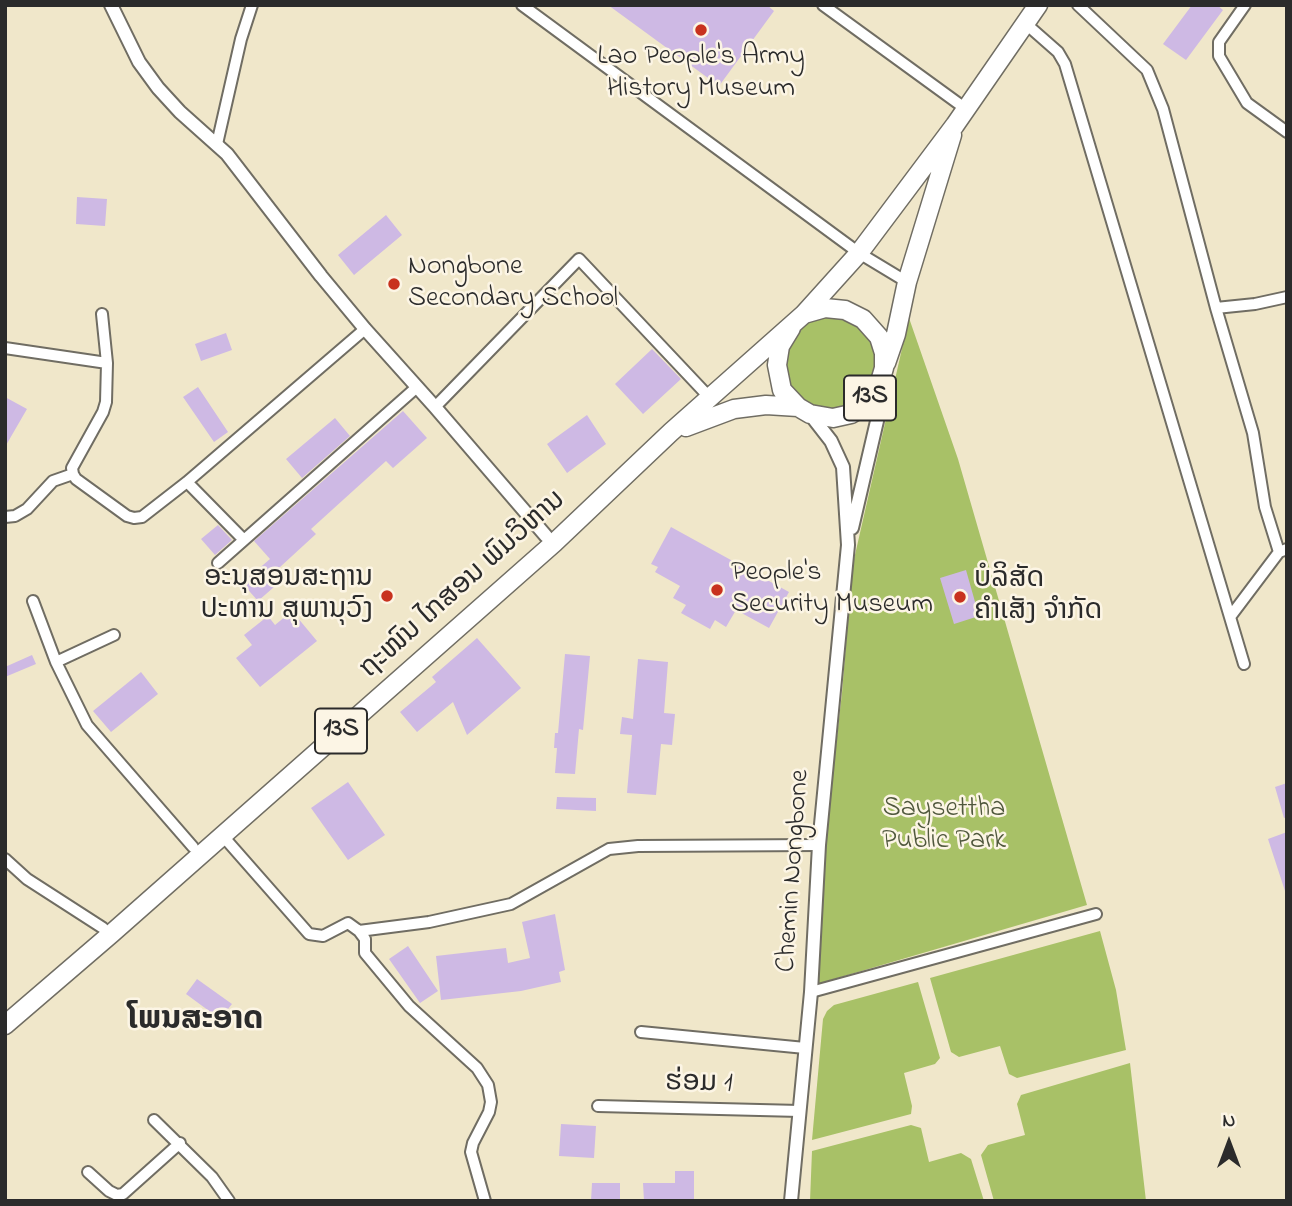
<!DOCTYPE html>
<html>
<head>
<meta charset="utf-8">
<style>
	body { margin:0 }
	#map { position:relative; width:1292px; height:1206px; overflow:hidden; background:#f0e7ca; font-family:"Indie Flower",sans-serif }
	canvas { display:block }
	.frame { position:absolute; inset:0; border:7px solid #2b2b2b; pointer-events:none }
	.north { position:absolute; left:1194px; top:1108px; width:70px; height:70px; -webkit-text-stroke:5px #fcf5e5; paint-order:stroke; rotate:0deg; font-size:19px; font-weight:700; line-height:28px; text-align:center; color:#2b2b2b }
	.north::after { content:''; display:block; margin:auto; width:24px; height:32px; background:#2b2b2b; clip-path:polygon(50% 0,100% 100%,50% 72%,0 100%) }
</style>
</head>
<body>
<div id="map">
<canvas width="1292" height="1206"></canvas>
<div class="frame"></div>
<div class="north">N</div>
</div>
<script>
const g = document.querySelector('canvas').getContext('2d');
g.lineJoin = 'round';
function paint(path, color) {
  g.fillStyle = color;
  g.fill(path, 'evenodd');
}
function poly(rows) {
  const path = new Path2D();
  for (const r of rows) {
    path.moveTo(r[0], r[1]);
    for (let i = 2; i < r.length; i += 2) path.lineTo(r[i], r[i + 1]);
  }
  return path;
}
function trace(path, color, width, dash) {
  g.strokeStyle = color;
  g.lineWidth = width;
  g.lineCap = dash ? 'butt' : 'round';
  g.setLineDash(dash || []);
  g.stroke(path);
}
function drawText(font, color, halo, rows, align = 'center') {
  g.font = font + ' "Indie Flower","Noto Sans Lao",sans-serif';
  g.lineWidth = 5;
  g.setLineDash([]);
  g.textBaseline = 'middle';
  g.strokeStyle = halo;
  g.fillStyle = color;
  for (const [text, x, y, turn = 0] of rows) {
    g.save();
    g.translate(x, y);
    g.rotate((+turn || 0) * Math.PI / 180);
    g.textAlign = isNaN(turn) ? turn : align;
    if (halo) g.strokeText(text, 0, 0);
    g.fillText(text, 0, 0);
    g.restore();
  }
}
paint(poly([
	[843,312,877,339,881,364,860,406,812,412,786,391,783,348,806,317],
	[909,318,958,459,1087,905,817,984,825,841,842,693,852,568],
	[1100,931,1116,990,1126,1050,1017,1078,1009,1074,1000,1046,959,1057,951,1052,930,978],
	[918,982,940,1058,935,1064,904,1073,912,1106,911,1114,812,1140,823,1019,827,1011,834,1005],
	[1130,1063,1146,1201,994,1201,981,1155,988,1145,1025,1135,1017,1104,1021,1095],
	[911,1125,921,1128,929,1162,961,1153,971,1159,984,1201,810,1201,812,1151]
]), '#a8c167');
paint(poly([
	[608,5,767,5,774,11,719,86],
	[1192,5,1217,5,1223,10,1186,60,1163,44],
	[77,197,107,199,105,226,76,224],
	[386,215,402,235,354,275,338,255],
	[226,333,232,350,201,361,195,344],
	[652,349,681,379,643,414,615,384],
	[198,387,228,432,214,442,183,397],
	[5,397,27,409,5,447],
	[403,411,427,438,393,468,386,461,311,529,316,534,267,579,274,587,258,601,242,583,270,559,254,541],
	[587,415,606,444,567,473,547,444],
	[335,418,350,436,302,478,286,459],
	[218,525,232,540,215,555,201,539],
	[671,527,789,592,769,628,736,610,726,627,715,620,710,629,681,613,686,605,673,598,680,586,655,572,658,567,651,564],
	[966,570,979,616,954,624,940,578],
	[292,611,317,641,260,687,236,658,252,645,244,635,268,616,275,625],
	[477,638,521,688,467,735,453,702,417,732,400,712,436,682,432,677],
	[565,654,590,656,583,730,579,729,575,774,555,773,557,748,554,748,555,733,558,733],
	[32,655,36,664,5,677,5,667],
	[638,659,668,662,664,713,675,714,672,745,661,744,656,795,627,793,632,735,620,734,622,717,633,719],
	[141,672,158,694,111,732,93,711],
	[348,782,385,835,348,860,311,808],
	[1287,783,1287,817,1284,818,1275,787],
	[557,797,596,798,596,811,556,809],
	[1287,832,1287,891,1285,891,1268,839],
	[555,914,565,970,559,972,561,982,521,991,441,1000,436,956,506,948,508,963,530,958,522,922],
	[408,946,438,991,420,1003,389,959],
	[197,979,232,1004,220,1019,186,994],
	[561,1124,596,1126,594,1158,559,1156],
	[675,1171,694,1171,694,1201,644,1201,643,1183,675,1183],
	[592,1183,620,1183,620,1201,591,1201]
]), '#ceb9e4');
const minor = poly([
	[522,5,859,253,907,282],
	[823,5,966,109],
	[1078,5,1147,70,1163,109,1216,308,1253,433,1265,507,1279,552],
	[1245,5,1219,42,1219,56,1247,103,1287,132],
	[1025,23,1058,52,1065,64,1244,664],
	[217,144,241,39,252,5],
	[1216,308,1255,304,1287,297],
	[102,314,107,363,106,402,103,412,72,468,73,474,76,479,127,516,134,518,142,517,187,482,365,329],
	[5,348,107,363],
	[435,407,579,259,711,399],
	[187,482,243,539],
	[5,517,15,516,27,509,53,481,73,474],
	[218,563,417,387],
	[33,601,56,662,87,725,193,847],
	[1230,617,1279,552,1287,549],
	[56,662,114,635],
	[222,835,309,934,323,936,348,923,359,931,365,939,365,953,409,1006,477,1068,488,1085,491,1102,489,1112,473,1143,471,1152,485,1201],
	[5,859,27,879,103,928],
	[359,931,429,922,511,904,609,849,638,846,819,845],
	[811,992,1096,914],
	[641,1032,805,1048],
	[598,1106,800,1111],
	[154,1120,212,1177,229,1201],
	[88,1172,109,1191,117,1195,123,1194,180,1143]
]);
const tertiary = poly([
	[111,5,139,62,158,88,180,112,227,154,321,276,365,329,435,407,546,536],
	[852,528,877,421,879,385],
	[791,1201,811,992,819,845,848,545,843,467,831,441,810,414]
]);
const trunk = poly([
	[804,314,859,253,955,125,1038,5],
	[886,363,896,334,907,282,952,135],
	[686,427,734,409,766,405,798,407],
	[5,1025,111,934,554,543,671,432,804,314,825,308,845,310,863,319,879,337,884,353,884,368,879,385,864,406,851,414,833,418,810,414,798,407,782,390,777,365,780,346,791,328]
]);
trace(minor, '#706d63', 14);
trace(tertiary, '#706d63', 16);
trace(trunk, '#706d63', 21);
trace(minor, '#fff', 10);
trace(tertiary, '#fff', 12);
trace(trunk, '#fff', 18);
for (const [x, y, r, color] of [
	[701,30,7,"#c8321e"],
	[394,284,7,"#c8321e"],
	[717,590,7,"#c8321e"],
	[387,596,7,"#c8321e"],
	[960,597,7,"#c8321e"]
]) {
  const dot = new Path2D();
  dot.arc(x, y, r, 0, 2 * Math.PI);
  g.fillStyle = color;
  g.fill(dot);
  trace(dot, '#fcf5e5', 2.5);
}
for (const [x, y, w] of [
	[870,398,52],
	[341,731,52]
]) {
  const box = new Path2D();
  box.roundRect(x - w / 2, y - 22.5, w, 45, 5);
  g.fillStyle = '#fcf5e5';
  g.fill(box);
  trace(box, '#2b2b2b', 2);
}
drawText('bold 26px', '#2b2b2b', null, [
	["13S",870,398],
	["13S",341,731]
]);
drawText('28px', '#2b2b2b', '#fcf5e5', [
	["Lao People's Army",701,58,"center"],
	["History Museum",701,90,"center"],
	["Nongbone",408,268],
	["Secondary School",408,300],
	["People's",731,574],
	["Security Museum",731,606],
	["ອະນຸສອນສະຖານ",373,580,"right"],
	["ປະທານ ສຸພານຸວົງ",373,612,"right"],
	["ບໍລິສັດ",974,581],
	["ຄຳເສັງ ຈຳກັດ",974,613]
], 'left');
drawText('28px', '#2b2b2b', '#fcf5e5', [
	["ຖະໜົນ ໄກສອນ ພົມວິຫານ",464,586,-42],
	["Chemin Nongbone",795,871,-86],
	["ຮ່ອມ 1",699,1085,1]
]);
drawText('28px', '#50583d', '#fcf5e5', [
	["Saysettha",944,810],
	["Public Park",944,842]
]);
drawText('bold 32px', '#2b2b2b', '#fcf5e5', [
	["ໂພນສະອາດ",195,1023]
]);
</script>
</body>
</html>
